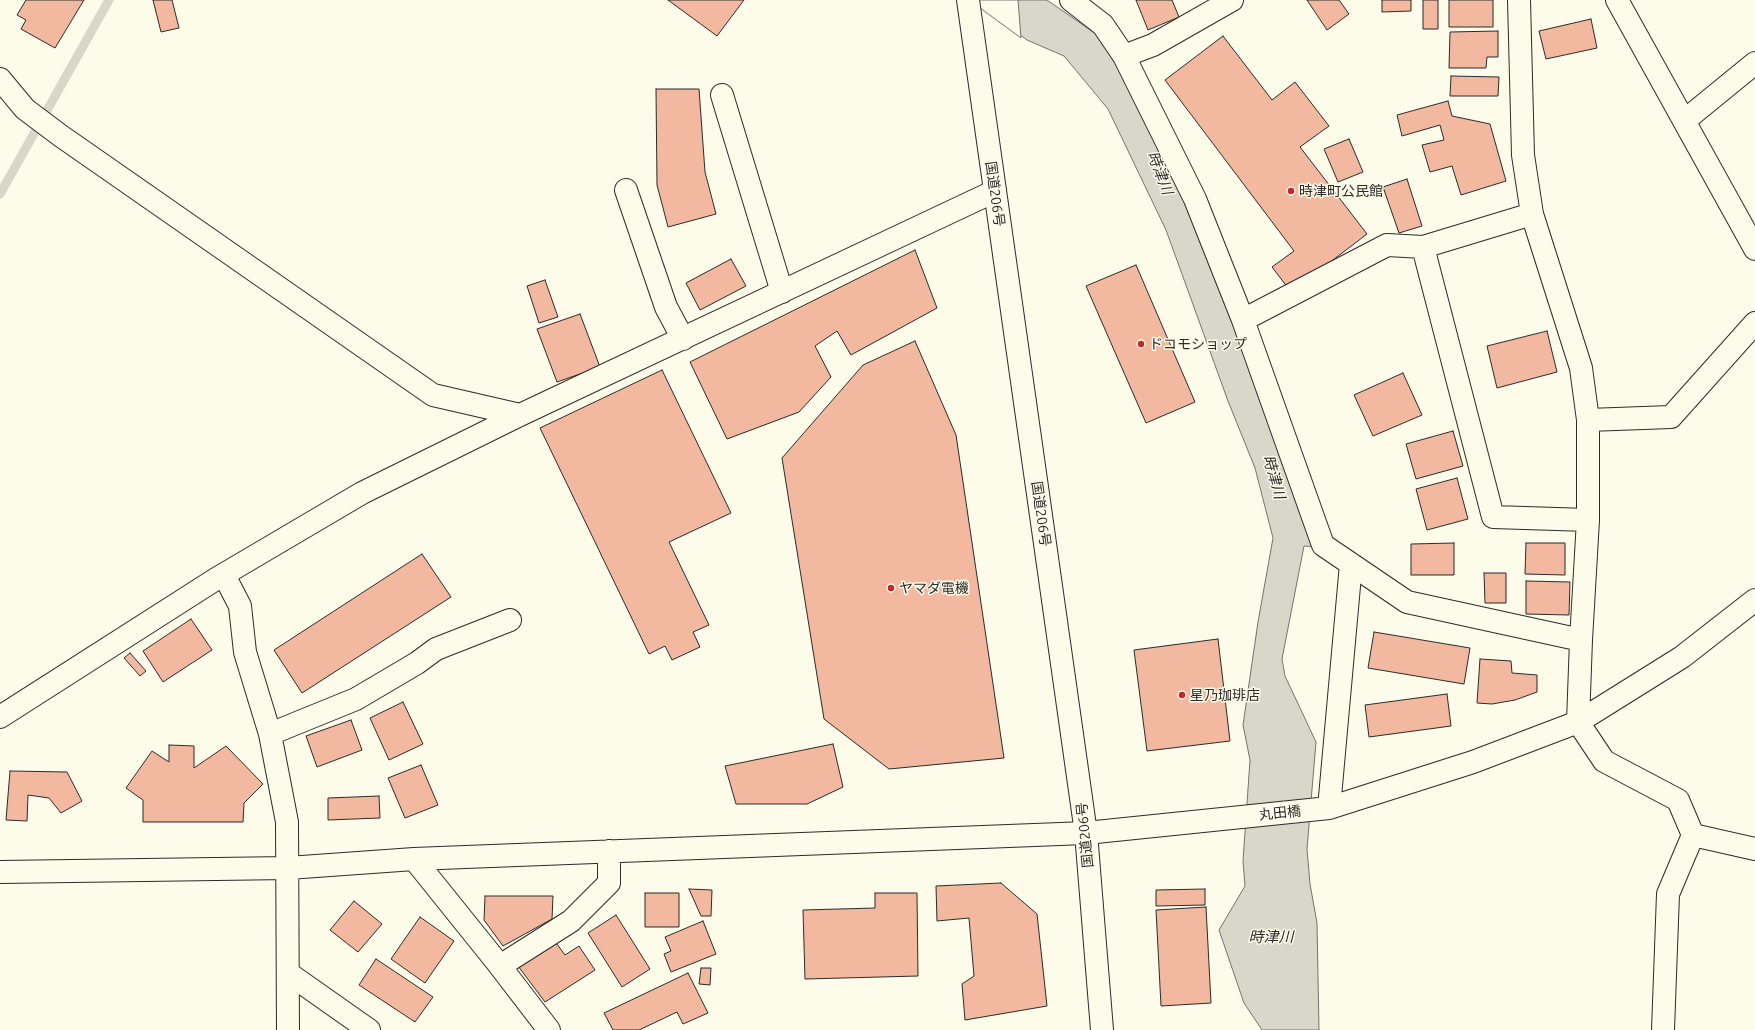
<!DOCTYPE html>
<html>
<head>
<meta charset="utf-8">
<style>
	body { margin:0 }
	canvas { display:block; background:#fdfbea }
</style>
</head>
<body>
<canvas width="1755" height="1030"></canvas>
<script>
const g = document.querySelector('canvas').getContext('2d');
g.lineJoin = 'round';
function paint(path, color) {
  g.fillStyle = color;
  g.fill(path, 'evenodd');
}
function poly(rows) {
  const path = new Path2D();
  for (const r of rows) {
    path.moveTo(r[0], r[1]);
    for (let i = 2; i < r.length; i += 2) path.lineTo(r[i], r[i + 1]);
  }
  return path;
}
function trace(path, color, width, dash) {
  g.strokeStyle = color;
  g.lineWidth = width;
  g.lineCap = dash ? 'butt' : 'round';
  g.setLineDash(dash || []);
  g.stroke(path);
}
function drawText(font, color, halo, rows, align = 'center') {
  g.font = font + ' Ubuntu,"Noto Sans JP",sans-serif';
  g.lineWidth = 3;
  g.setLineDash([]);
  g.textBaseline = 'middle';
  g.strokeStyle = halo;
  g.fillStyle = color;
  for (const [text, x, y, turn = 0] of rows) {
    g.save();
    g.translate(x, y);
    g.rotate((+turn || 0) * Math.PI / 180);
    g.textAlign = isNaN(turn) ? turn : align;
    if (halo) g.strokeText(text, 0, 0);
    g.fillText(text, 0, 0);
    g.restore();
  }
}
const water = poly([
	[973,0,1047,0,1096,34,1118,66,1204,243,1318,547,1304,546,1282,659,1285,676,1316,742,1307,849,1310,884,1317,923,1319,1030,1262,1030,1244,1003,1219,930,1245,886,1243,861,1250,760,1243,725,1258,622,1273,538,1255,468,1228,401,1166,230,1108,109,1064,56,1027,40,973,0]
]);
paint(water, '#d8d7c9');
trace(water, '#74746e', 1);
const pier = poly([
	[971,0,1018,0,1021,38,972,2,971,0]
]);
paint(pier, '#fdfbea');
trace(pier, '#74746e', 1);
trace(poly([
	[0,194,109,0]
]), '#d8d7c9', 9);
const building = poly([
	[26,0,84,0,55,48,21,29,26,20,17,15,26,0],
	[153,0,172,0,179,28,161,32,153,0],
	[668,0,744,0,717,36,668,0],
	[1136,0,1172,0,1179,17,1148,30,1136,0],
	[1307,0,1339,0,1349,14,1327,30,1307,0],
	[1382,0,1411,0,1411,11,1382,12,1382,0],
	[1423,0,1438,0,1438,29,1423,29,1423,0],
	[1449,0,1493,0,1493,27,1449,27,1449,0],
	[1591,19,1597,48,1546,59,1539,31,1591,19],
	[1498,31,1498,57,1487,57,1486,68,1449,68,1450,32,1498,31],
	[1223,36,1272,100,1295,82,1329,126,1300,147,1367,234,1291,292,1272,267,1294,251,1165,80,1223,36],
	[1451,76,1499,77,1498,96,1450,96,1451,76],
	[656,89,699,89,705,172,716,214,668,227,657,185,656,89],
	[1448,101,1452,116,1490,124,1506,181,1461,195,1452,166,1430,172,1422,145,1444,140,1440,125,1402,136,1397,115,1448,101],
	[1349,139,1363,172,1338,182,1324,149,1349,139],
	[1407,179,1422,226,1399,233,1383,187,1407,179],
	[915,250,937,308,851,355,837,331,815,346,831,377,799,412,727,439,690,362,915,250],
	[731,259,746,286,700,310,686,283,731,259],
	[1136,265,1195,402,1146,423,1086,286,1136,265],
	[545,280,558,317,539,323,527,286,545,280],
	[580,314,600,367,557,382,537,329,580,314],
	[1547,331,1557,372,1497,388,1487,346,1547,331],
	[915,341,956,435,1004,758,889,769,824,719,782,458,863,365,915,341],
	[662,370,731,513,669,542,709,625,693,632,700,647,672,660,665,646,649,654,540,428,662,370],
	[1403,373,1422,415,1373,436,1354,395,1403,373],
	[1453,431,1463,466,1416,479,1406,444,1453,431],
	[1457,478,1468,519,1427,530,1416,489,1457,478],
	[1454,543,1454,575,1411,575,1411,544,1454,543],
	[1526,543,1565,543,1565,575,1525,574,1526,543],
	[422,554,451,597,302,693,274,650,422,554],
	[1484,573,1506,573,1506,603,1485,603,1484,573],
	[1526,581,1570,582,1569,615,1526,614,1526,581],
	[191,619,212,650,163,682,143,651,191,619],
	[1374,632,1470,648,1464,684,1368,668,1374,632],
	[1218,639,1230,741,1147,751,1134,650,1218,639],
	[130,653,146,671,140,676,124,658,130,653],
	[1480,659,1511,661,1512,673,1537,675,1537,692,1515,700,1492,704,1477,703,1480,659],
	[1447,694,1451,726,1369,737,1365,705,1447,694],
	[403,702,423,744,389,760,370,718,403,702],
	[351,720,362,750,317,767,306,736,351,720],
	[833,744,843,787,807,804,736,804,725,766,833,744],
	[169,745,194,746,194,768,226,746,263,784,244,803,243,822,143,822,143,800,126,788,152,751,169,762,169,745],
	[421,765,438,805,405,818,388,778,421,765],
	[10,771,67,772,82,801,61,813,49,798,28,795,27,821,6,820,10,771],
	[379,796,380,818,328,820,328,798,379,796],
	[1001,883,1037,914,1047,1006,965,1020,962,984,974,976,969,918,937,921,936,886,1001,883],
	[689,889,712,890,711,916,701,916,689,889],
	[1205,889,1205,905,1156,906,1156,890,1205,889],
	[645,893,679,893,679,927,645,927,645,893],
	[875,893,917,893,918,976,805,979,803,910,875,908,875,893],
	[485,896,553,896,552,919,503,946,484,920,485,896],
	[354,901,382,924,358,952,330,930,354,901],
	[1206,907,1211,1003,1161,1006,1156,910,1206,907],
	[616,915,650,969,622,987,588,933,616,915],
	[420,917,454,941,425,983,391,959,420,917],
	[703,921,716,954,671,972,664,954,671,951,665,937,703,921],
	[554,940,565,955,579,946,595,970,545,1002,518,966,554,940],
	[376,959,433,997,415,1022,359,985,376,959],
	[701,968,711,968,710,985,699,984,701,968],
	[688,973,708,1013,683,1024,677,1012,639,1030,613,1030,604,1013,688,973]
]);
paint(building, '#f2b8a0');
trace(building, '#2b2b2b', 1);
const minor = poly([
	[1071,0,1103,25,1124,56,1153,45,1232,0],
	[1519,0,1523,155,1532,214,1581,368,1588,420,1588,520,1581,640,1578,722,1604,761,1678,800,1693,835,1668,894,1663,1030],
	[1617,0,1755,249],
	[1124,56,1195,199,1243,320,1323,545,1407,602,1581,640],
	[0,79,25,109,61,136,433,395,520,415],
	[722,95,782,292],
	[1684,121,1755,63],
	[626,190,666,307,683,339],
	[1532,214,1423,247,1493,517,1588,520],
	[1243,320,1387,245,1423,247],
	[1588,420,1671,417,1755,323],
	[224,575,240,606,245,652,270,734,287,822,288,1030],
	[0,717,216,579,362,493,520,415,995,191],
	[270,734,356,699,417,663,436,649,510,620],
	[1329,808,1351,564],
	[1693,835,1755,849],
	[414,859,496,961,549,1030],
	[0,872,288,868,414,859,1086,833,1329,808,1473,762,1578,722,1682,657,1755,600],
	[500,966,571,921,609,883,609,851],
	[288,973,369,1030]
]);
const highway = poly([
	[968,0,1086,833,1102,1030]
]);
trace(minor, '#2b2b2b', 24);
trace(highway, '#2b2b2b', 24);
trace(minor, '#fdfbea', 22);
trace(highway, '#fdfbea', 22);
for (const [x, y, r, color] of [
	[1291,191,4,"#c62828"],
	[1141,344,4,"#c62828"],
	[891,588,4,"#c62828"],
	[1182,695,4,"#c62828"]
]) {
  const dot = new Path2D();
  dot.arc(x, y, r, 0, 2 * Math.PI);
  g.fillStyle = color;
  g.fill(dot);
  trace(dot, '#fdfbea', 1.5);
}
drawText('14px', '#2b2b2b', '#fdfbea', [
	["時津町公民館",1299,191],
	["ドコモショップ",1149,344],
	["ヤマダ電機",899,588],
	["星乃珈琲店",1190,695]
], 'left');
drawText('14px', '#2b2b2b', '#fdfbea', [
	["国道206号",995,194,82],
	["国道206号",1041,514,82],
	["丸田橋",1280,813,-6],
	["国道206号",1085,835,-96]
]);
drawText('italic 15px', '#2b2b2b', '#fdfbea', [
	["時津川",1160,173,69],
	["時津川",1274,477,74],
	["時津川",1271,937]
]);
</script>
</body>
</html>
